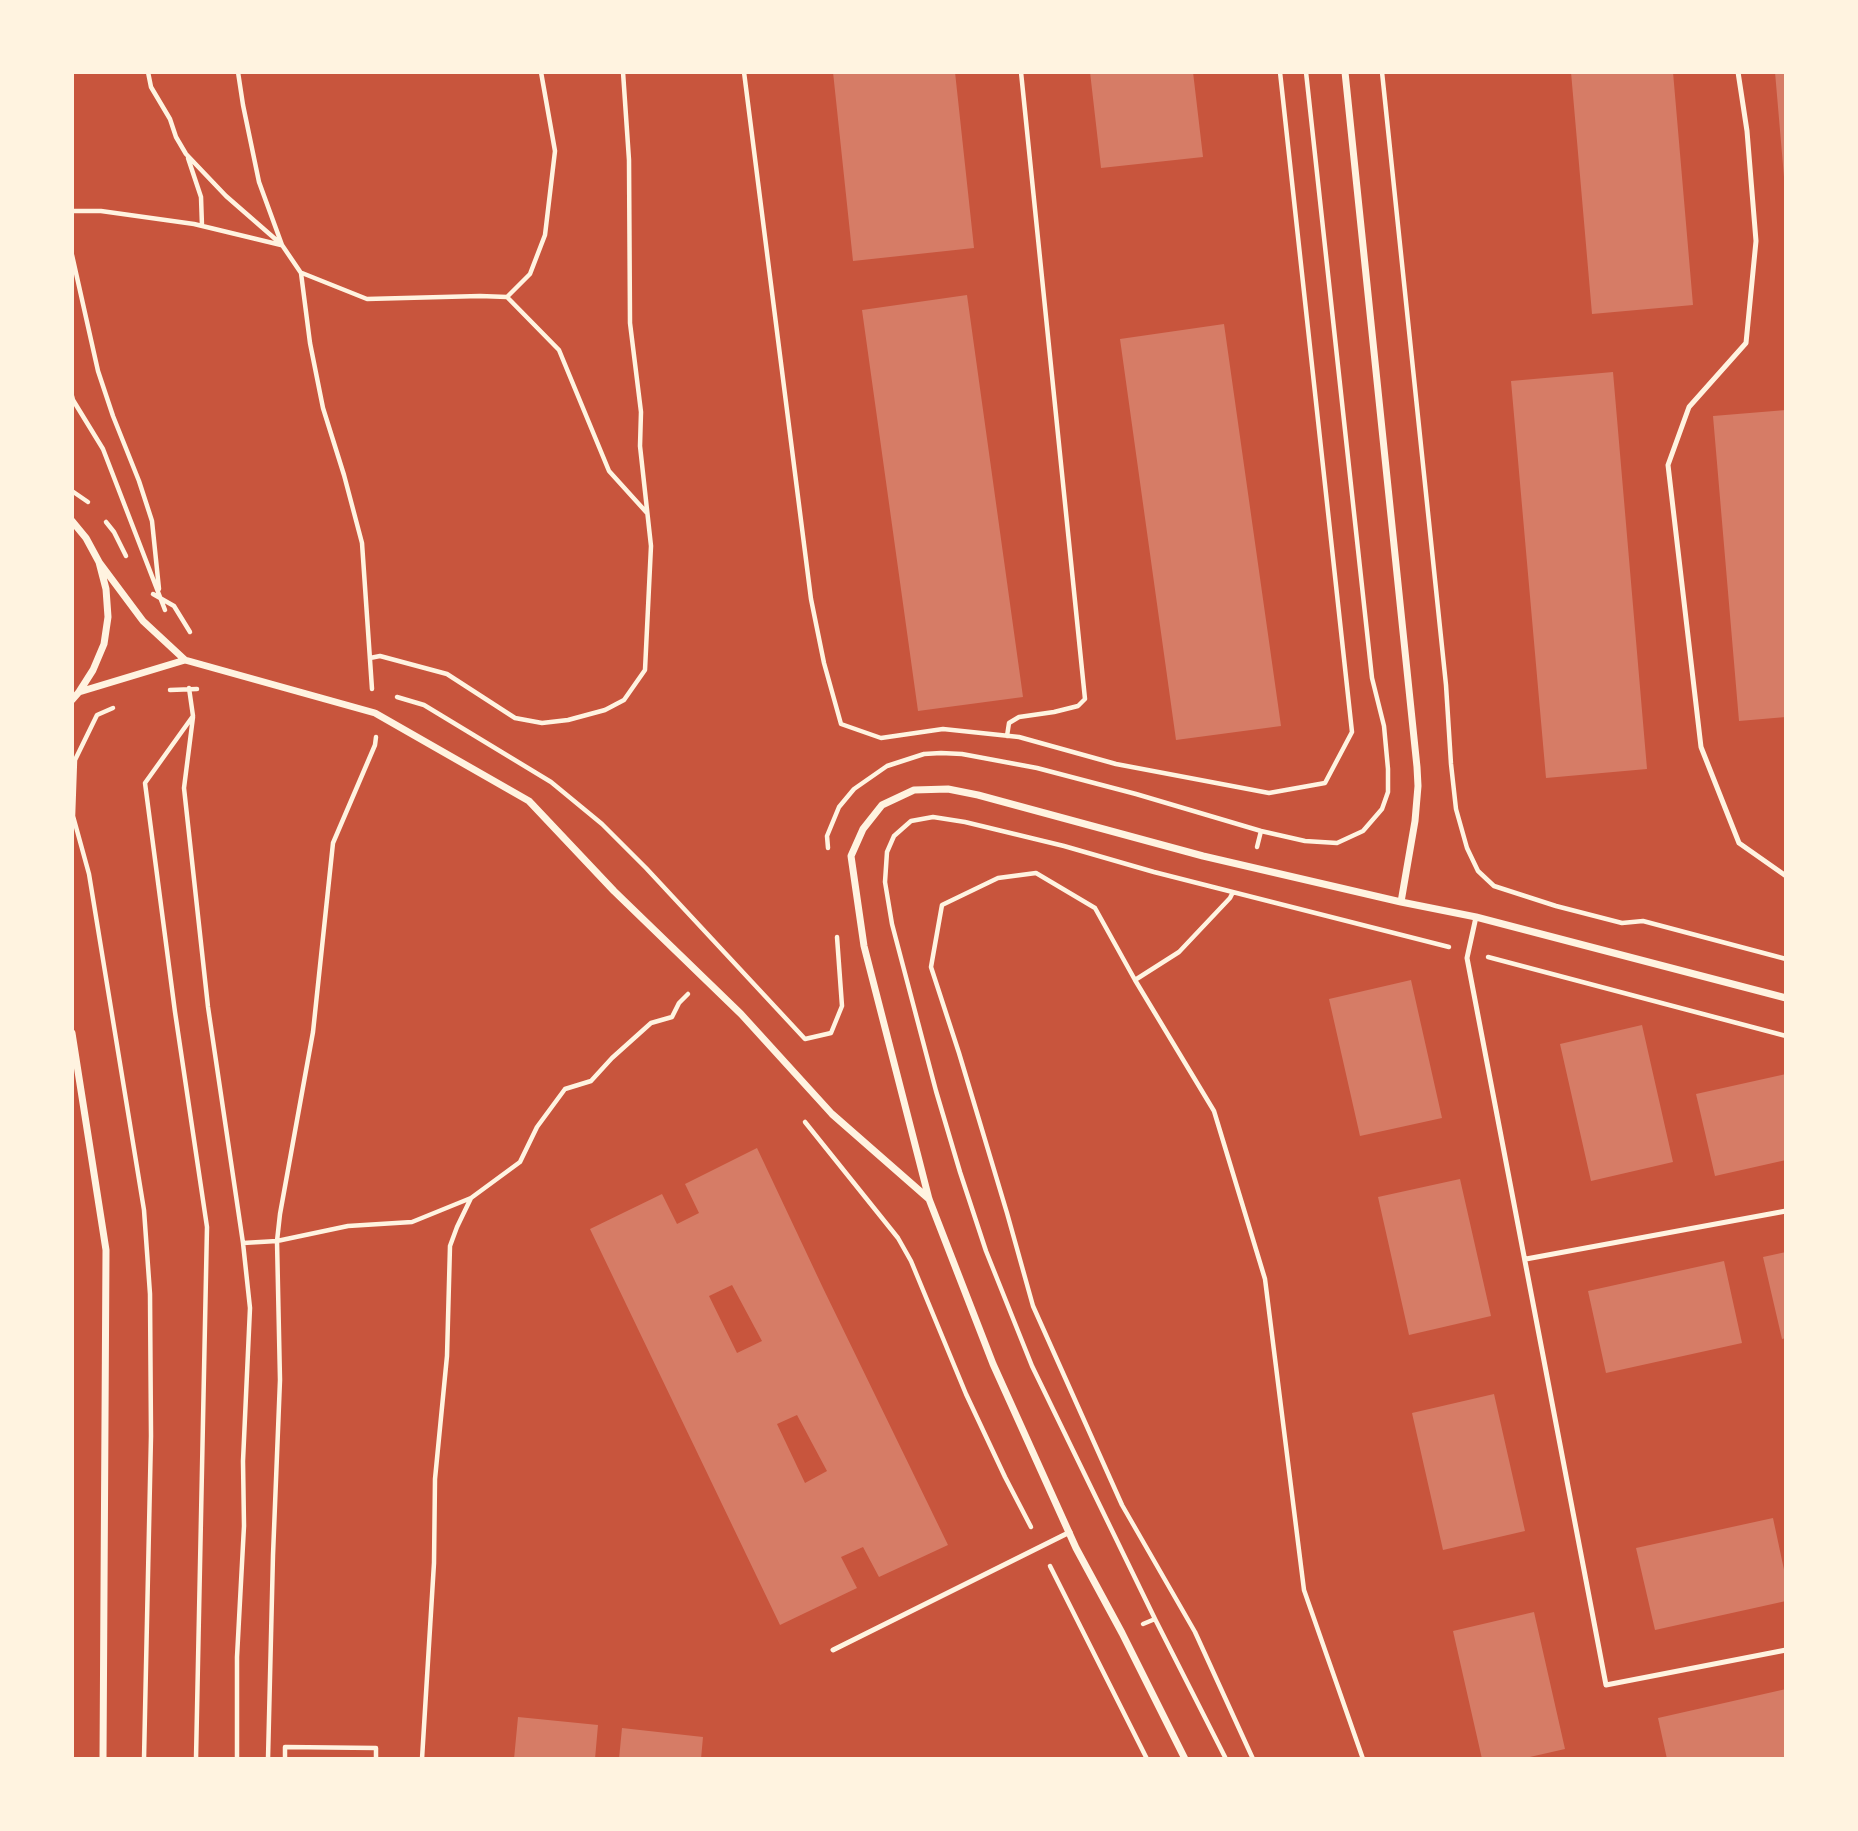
<!DOCTYPE html>
<html>
<head>
<meta charset="utf-8">
<style>
	body { margin:0 }
	#map { position:relative; width:1858px; height:1831px; overflow:hidden; background:#c8553d; font-family:Manrope,sans-serif }
	canvas { display:block }
	.frame { position:absolute; inset:0; border:74px solid #fff3e0; pointer-events:none }
</style>
</head>
<body>
<div id="map">
<canvas width="1858" height="1831"></canvas>
<div class="frame"></div>
</div>
<script>
const g = document.querySelector('canvas').getContext('2d');
g.lineJoin = 'round';
function paint(path, color) {
  g.fillStyle = color;
  g.fill(path, 'evenodd');
}
function poly(rows) {
  const path = new Path2D();
  for (const r of rows) {
    path.moveTo(r[0], r[1]);
    for (let i = 2; i < r.length; i += 2) path.lineTo(r[i], r[i + 1]);
  }
  return path;
}
function trace(path, color, width, dash) {
  g.strokeStyle = color;
  g.lineWidth = width;
  g.lineCap = dash ? 'butt' : 'round';
  g.setLineDash(dash || []);
  g.stroke(path);
}
paint(poly([
	[833,72,955,72,974,248,853,261],
	[1090,72,1193,72,1203,157,1101,168],
	[1571,72,1673,72,1693,305,1592,314],
	[1775,72,1786,72,1786,177,1784,177],
	[967,295,1023,697,918,711,862,310],
	[1224,324,1281,726,1176,740,1120,339],
	[1613,372,1647,769,1546,778,1511,381],
	[1786,410,1786,717,1739,721,1713,416],
	[1411,980,1442,1118,1360,1136,1329,999],
	[1642,1025,1673,1162,1591,1181,1560,1044],
	[1786,1074,1786,1160,1715,1176,1696,1094],
	[757,1148,823,1288,948,1545,879,1577,863,1547,841,1557,857,1588,780,1625,590,1229,662,1194,677,1224,699,1213,685,1184],
	[732,1285,762,1341,737,1353,709,1296],
	[797,1415,827,1471,805,1483,777,1424],
	[1460,1179,1491,1316,1409,1335,1378,1197],
	[1786,1252,1786,1338,1782,1339,1763,1257],
	[1724,1261,1742,1343,1606,1373,1588,1291],
	[1494,1394,1525,1531,1443,1550,1412,1413],
	[1773,1518,1786,1579,1786,1601,1655,1630,1636,1548],
	[1534,1612,1565,1749,1521,1759,1482,1759,1453,1631],
	[1786,1689,1786,1759,1667,1759,1658,1718],
	[518,1717,598,1725,595,1759,514,1759],
	[622,1728,703,1737,701,1759,619,1759]
]), '#d67c66');
trace(poly([
	[148,72,151,87,170,119,176,137,186,154,226,196,281,244],
	[238,72,243,105,259,182,282,245,301,273,310,343,323,408,344,475,362,543,372,689],
	[744,72,811,599,824,663,841,724,881,738,943,729,1019,737,1116,764,1269,793,1325,783,1352,732,1280,72],
	[1382,72,1446,685,1451,764,1456,809,1467,848,1478,871,1494,886,1556,906,1622,923,1643,921,1786,959],
	[188,158,201,197,202,226],
	[72,211,101,211,194,224,281,245],
	[72,255,98,371,113,416,139,481,152,521,159,589],
	[302,273,367,299,480,296,507,297,530,274,545,235,555,151,541,72],
	[507,297,559,350,609,471,647,513],
	[72,396,73,400,103,449,165,610],
	[72,491,88,502],
	[106,522,114,532,126,556],
	[153,594,174,606,190,632],
	[370,658,380,656,447,674,515,718,542,723,568,720,605,710,624,700,645,670,651,546,640,446,641,412,630,323,629,160,623,72],
	[189,688,193,716,145,783,175,1012,207,1227,196,1759],
	[170,690,197,689],
	[397,697,424,705,551,782,602,824,646,868,805,1039,831,1033,842,1006,837,937],
	[113,708,97,715,75,760,73,816,89,874,144,1210,150,1294,151,1436,144,1759],
	[193,717,184,788,208,1007,243,1243,250,1308,243,1461,244,1526,237,1657,237,1759],
	[1007,736,1009,723,1019,717,1054,712,1078,706,1085,699,1021,72],
	[1257,847,1261,831],
	[828,848,827,836,839,807,854,789,887,766,924,754,941,753,962,754,1037,768,1136,794,1261,831,1305,841,1337,843,1363,831,1382,809,1388,792,1388,769,1384,726,1372,678,1306,72],
	[1488,957,1786,1036],
	[1135,980,1179,952,1230,898,1233,892],
	[805,1122,898,1238,911,1261,966,1394,1005,1477,1031,1527],
	[243,1243,277,1241,348,1226,412,1222,471,1198,520,1162,537,1127,565,1089,591,1081,612,1058,651,1023,672,1017,679,1003,688,994],
	[1050,1566,1147,1759],
	[1155,1619,1226,1759],
	[1143,1624,1155,1619,1032,1366,986,1251,960,1172,936,1091,892,924,885,882,887,852,894,836,911,821,933,817,965,822,1064,846,1154,872,1449,947],
	[268,1759,273,1555,280,1380,277,1241,280,1214,313,1032,333,843,375,745,376,737],
	[285,1759,285,1747,376,1748,376,1759],
	[422,1759,434,1563,435,1479,447,1356,450,1246,457,1227,471,1198],
	[1253,1759,1195,1632,1122,1505,1033,1306,1007,1213,959,1053,931,967,942,905,998,878,1036,873,1095,908,1135,980,1214,1111,1265,1279,1304,1590,1363,1759]
]), '#fff3e0', 4.5);
trace(poly([
	[1738,72,1747,131,1756,241,1746,343,1689,407,1668,465,1701,747,1739,843,1786,876],
	[1476,917,1467,958,1606,1685,1786,1650],
	[1526,1259,1786,1211],
	[833,1650,1070,1532]
]), '#fff3e0', 5);
trace(poly([
	[1345,72,1417,767,1418,786,1415,821,1401,902],
	[72,521,86,538,99,562,106,589,108,617,104,644,93,670,79,692,72,700],
	[99,562,143,621,185,660,375,713,529,801,614,891,741,1014,832,1114,929,1199],
	[79,692,185,660],
	[72,1033,106,1250,103,1759],
	[1185,1759,1122,1633,1076,1548,993,1364,929,1199,864,946,851,856,863,829,882,805,914,790,948,789,978,795,1203,856,1401,902,1476,917,1786,998]
]), '#fff3e0', 7);
</script>
</body>
</html>
